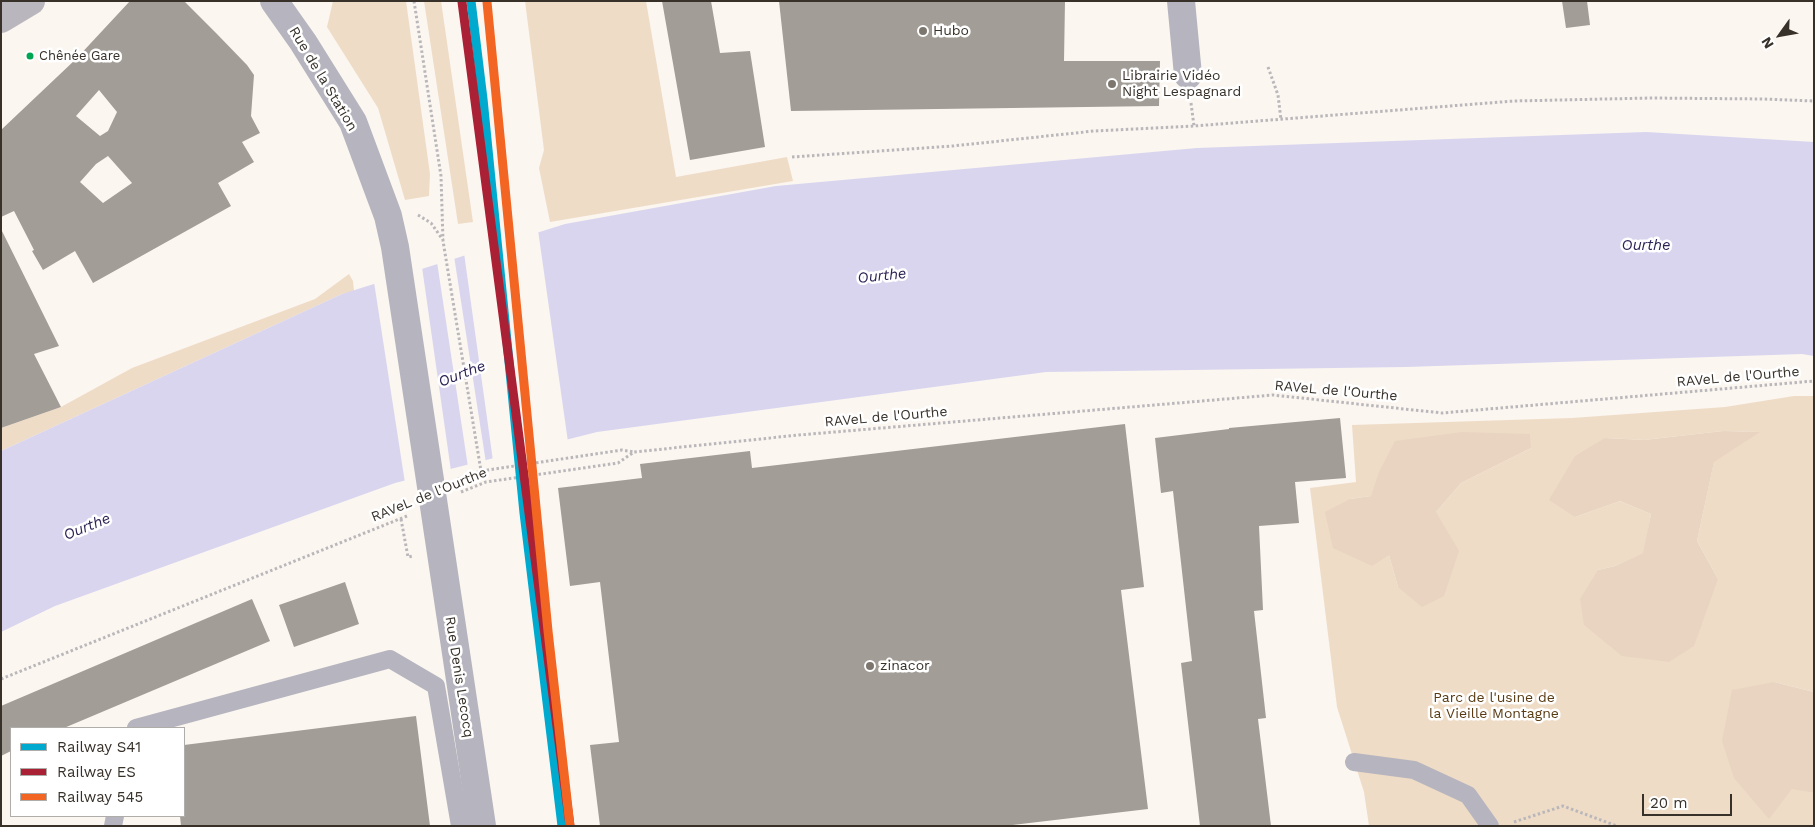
<!DOCTYPE html>
<html>
<head>
<meta charset="utf-8">
<style>
	body { margin:0 }
	#map { position:relative; width:1815px; height:827px; overflow:hidden; background:#fbf6f0; font-family:"Work Sans",sans-serif }
	canvas { display:block }
	.frame { position:absolute; inset:0; border:2px solid #37312a; pointer-events:none }
	.legend { position:absolute; left:10px; top:727px; width:175px; height:90px; box-sizing:border-box; background:#fff; border:1px solid #afadaa; margin:0; padding:6px 9px; list-style:none; font-size:15px; color:#37312a }
	.legend li { display:flex; align-items:center; gap:10px; height:25px }
	.legend b { width:25px; border:1px solid #afadaa }
	.north { position:absolute; left:1755px; top:10px; width:50px; height:50px; -webkit-text-stroke:4px #fff; paint-order:stroke; rotate:238deg; font-size:14px; font-weight:700; line-height:20px; text-align:center; color:#37312a }
	.north::after { content:''; display:block; margin:auto; width:18px; height:22px; background:#37312a; clip-path:polygon(50% 0,100% 100%,50% 72%,0 100%) }
	.scale { position:absolute; left:1642px; top:794px; width:90px; height:22px; box-sizing:border-box; border:2px solid #37312a; border-top:0; padding-left:6px; font-size:15px; line-height:18px; white-space:nowrap; color:#37312a; -webkit-text-stroke:4px #fff; paint-order:stroke }
</style>
</head>
<body>
<div id="map">
<canvas width="1815" height="827"></canvas>
<div class="frame"></div>
<ul class="legend">
<li><b style="height:6px;background:#00a9ce"></b>Railway S41</li>
<li><b style="height:6px;background:#aa2135"></b>Railway ES</li>
<li><b style="height:6px;background:#f26522"></b>Railway 545</li>
</ul>
<div class="north">N</div>
<div class="scale">20 m</div>
</div>
<script>
const g = document.querySelector('canvas').getContext('2d');
g.lineJoin = 'round';
function paint(path, color) {
  g.fillStyle = color;
  g.fill(path, 'evenodd');
}
function poly(rows) {
  const path = new Path2D();
  for (const r of rows) {
    path.moveTo(r[0], r[1]);
    for (let i = 2; i < r.length; i += 2) path.lineTo(r[i], r[i + 1]);
  }
  return path;
}
function trace(path, color, width, dash) {
  g.strokeStyle = color;
  g.lineWidth = width;
  g.lineCap = dash ? 'butt' : 'round';
  g.setLineDash(dash || []);
  g.stroke(path);
}
function drawText(font, color, halo, rows, align = 'center') {
  g.font = font + ' "Work Sans",sans-serif';
  g.lineWidth = 5;
  g.setLineDash([]);
  g.textBaseline = 'middle';
  g.strokeStyle = halo;
  g.fillStyle = color;
  for (const [text, x, y, turn = 0] of rows) {
    g.save();
    g.translate(x, y);
    g.rotate((+turn || 0) * Math.PI / 180);
    g.textAlign = isNaN(turn) ? turn : align;
    if (halo) g.strokeText(text, 0, 0);
    g.fillText(text, 0, 0);
    g.restore();
  }
}
paint(poly([
	[333,1,406,1,430,174,429,196,405,200,378,108,327,27],
	[424,1,441,1,473,222,458,224],
	[525,1,646,1,676,177,787,157,793,181,550,222,539,168,544,150],
	[349,274,353,281,354,291,342,294,1,451,1,428,61,407,132,368,315,299],
	[1794,396,1814,396,1814,692,1774,682,1769,818,1792,788,1814,793,1814,826,1369,826,1364,792,1337,707,1310,488,1356,482,1352,425,1572,418,1725,407],
	[1723,431,1759,432,1714,461,1697,541,1718,579,1598,570,1615,566,1644,553,1651,514,1620,501,1575,517,1605,438,1644,440],
	[1531,448,1461,483,1436,512,1398,587,1389,555,1350,499,1371,496]
]), '#efdcc7');
paint(poly([
	[1723,431,1760,432,1714,462,1697,541,1718,579,1694,646,1669,662,1622,656,1584,625,1580,599,1598,570,1615,566,1643,553,1651,514,1620,501,1575,517,1549,500,1575,456,1605,438,1644,440],
	[1462,432,1530,434,1531,448,1461,483,1436,512,1459,551,1444,596,1422,607,1398,587,1389,555,1372,566,1333,548,1325,512,1350,499,1371,496,1379,472,1395,441],
	[1774,682,1814,692,1814,793,1792,789,1769,819,1734,778,1722,741,1732,690]
]), '#e8d4c0');
paint(poly([
	[1646,132,1814,142,1814,356,1802,354,1406,367,1046,372,597,432,395,483,55,606,1,632,1,451,342,294,565,224,776,186,1197,148]
]), '#d9d5ef');
paint(poly([
	[538,230,568,442,493,461,464,253],
	[454,256,486,463,468,467,437,262],
	[422,267,451,471,405,483,374,282]
]), '#fbf6f0');
paint(poly([
	[130,1,184,1,216,33,247,65,254,75,251,116,260,133,242,142,254,162,218,183,231,206,93,283,75,251,43,270,32,251,34,250,14,211,1,217,1,130,76,59],
	[99,90,117,112,108,131,100,136,76,116],
	[108,156,132,183,103,203,80,182,96,164],
	[662,1,711,1,720,53,750,51,765,147,690,160],
	[779,1,1065,1,1064,61,1160,61,1159,106,791,111],
	[1562,1,1587,1,1590,25,1566,28],
	[1,229,59,346,34,354,61,407,1,428],
	[1340,418,1346,478,1295,482,1299,523,1259,526,1263,610,1254,611,1266,718,1258,719,1271,826,1200,826,1181,663,1192,661,1173,491,1161,493,1155,438,1229,429,1229,428],
	[1125,424,1144,587,1121,590,1148,809,1004,826,600,826,590,745,619,742,600,582,570,586,558,488,642,478,640,464,750,451,752,468],
	[345,582,359,624,294,647,279,605],
	[252,599,270,641,64,728,11,728,11,751,1,756,1,706],
	[416,716,430,826,181,826,180,816,184,816,184,745]
]), '#a29d97');
trace(poly([
	[414,1,441,176,443,241,481,471],
	[1268,67,1278,95,1281,120],
	[1191,103,1194,126],
	[792,157,953,146,1094,131,1194,126,1514,101,1651,98,1764,99,1814,101],
	[418,215,431,223,443,240],
	[458,479,481,471,622,450,634,452],
	[461,492,486,482,618,463,634,452,799,435,1273,395,1442,413,1814,381],
	[401,519,408,557,413,556],
	[1,679,407,516],
	[1514,822,1563,806,1617,826]
]), '#bab7bb', 3, [2.5, 2.5]);
trace(poly([
	[136,728,390,659,436,686,460,826],
	[1354,762,1414,770,1468,795,1490,826],
	[113,826,115,816]
]), '#b6b5bf', 18);
trace(poly([
	[274,1,303,42,353,122,388,216,395,247,482,826],
	[1181,1,1188,75]
]), '#b6b5bf', 28);
trace(poly([
	[1,19,31,1]
]), '#bab6be', 28);
trace(poly([
	[471,1,483,99,524,513,562,826]
]), '#00a9ce', 9);
trace(poly([
	[462,2,570,826]
]), '#aa2135', 9);
trace(poly([
	[487,2,548,631,570,826]
]), '#f26522', 9);
for (const [x, y, r, color] of [
	[923,31,5,"#7c766f"],
	[30,56,4.5,"#00a651"],
	[1112,84,5,"#7c766f"],
	[870,666,5,"#7c766f"]
]) {
  const dot = new Path2D();
  dot.arc(x, y, r, 0, 2 * Math.PI);
  g.fillStyle = color;
  g.fill(dot);
  trace(dot, '#fff', 2);
}
drawText('13px', '#37312a', '#fff', [
	["Chênée Gare",39,56]
], 'left');
drawText('14px', '#37312a', '#fff', [
	["Hubo",933,31],
	["Librairie Vidéo",1122,76],
	["Night Lespagnard",1122,92],
	["zinacor",880,666]
], 'left');
drawText('14px', '#37312a', '#fff', [
	["Rue de la Station",323,79,59],
	["RAVeL de l'Ourthe",1738,377,-5],
	["RAVeL de l'Ourthe",1336,391,5],
	["RAVeL de l'Ourthe",886,417,-5],
	["RAVeL de l'Ourthe",429,495,-22],
	["Rue Denis Lecocq",459,677,81]
]);
drawText('14px', '#593b13', '#fff', [
	["Parc de l'usine de",1494,698],
	["la Vieille Montagne",1494,714]
]);
drawText('italic 15px', '#2e2355', '#fff', [
	["Ourthe",1646,246],
	["Ourthe",882,276,-6],
	["Ourthe",462,374,-21],
	["Ourthe",87,527,-22]
]);
</script>
</body>
</html>
